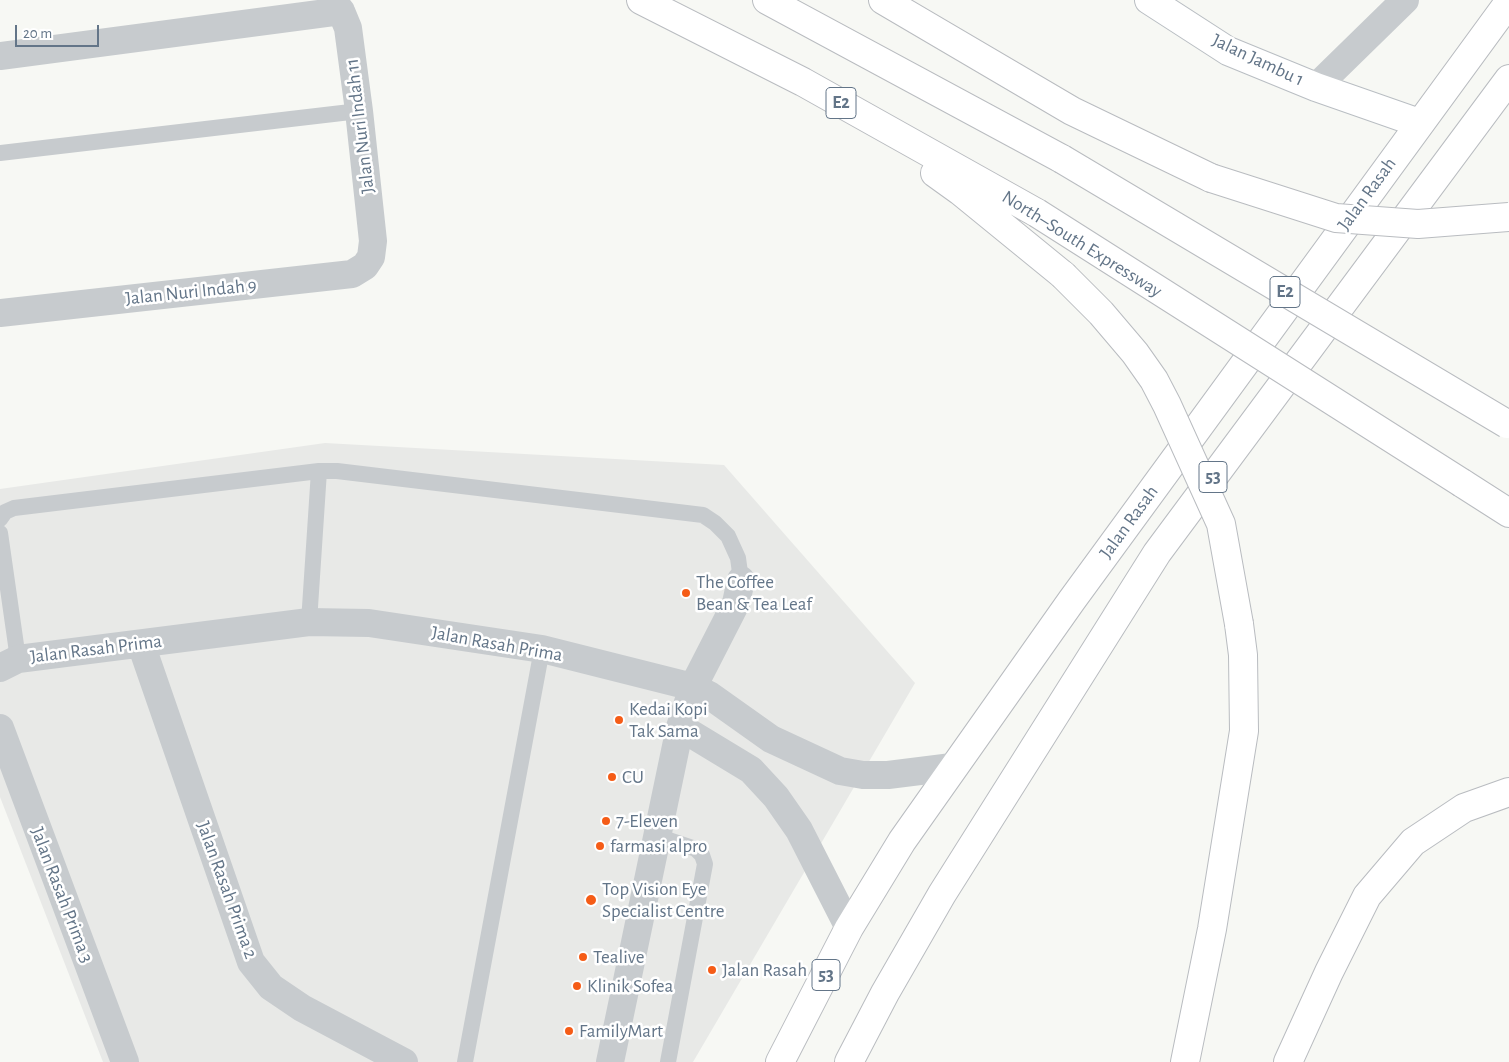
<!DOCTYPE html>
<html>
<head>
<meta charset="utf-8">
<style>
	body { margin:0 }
	#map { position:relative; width:1509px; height:1062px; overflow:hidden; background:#f7f8f4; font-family:"Alegreya Sans",sans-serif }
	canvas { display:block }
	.scale { position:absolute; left:15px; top:25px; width:84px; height:22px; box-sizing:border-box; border:2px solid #637588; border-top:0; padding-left:6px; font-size:15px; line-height:18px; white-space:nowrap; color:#637588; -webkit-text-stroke:4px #fff; paint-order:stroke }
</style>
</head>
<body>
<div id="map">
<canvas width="1509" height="1062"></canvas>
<div class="scale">20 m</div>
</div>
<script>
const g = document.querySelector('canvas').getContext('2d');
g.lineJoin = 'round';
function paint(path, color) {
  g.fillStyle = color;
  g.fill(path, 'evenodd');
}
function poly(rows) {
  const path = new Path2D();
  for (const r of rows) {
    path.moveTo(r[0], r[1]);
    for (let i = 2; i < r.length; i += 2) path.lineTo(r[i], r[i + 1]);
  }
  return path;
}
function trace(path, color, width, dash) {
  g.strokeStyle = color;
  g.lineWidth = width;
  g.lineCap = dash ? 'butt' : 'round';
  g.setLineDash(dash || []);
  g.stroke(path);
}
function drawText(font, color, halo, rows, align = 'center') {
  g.font = font + ' "Alegreya Sans",sans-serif';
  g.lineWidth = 5;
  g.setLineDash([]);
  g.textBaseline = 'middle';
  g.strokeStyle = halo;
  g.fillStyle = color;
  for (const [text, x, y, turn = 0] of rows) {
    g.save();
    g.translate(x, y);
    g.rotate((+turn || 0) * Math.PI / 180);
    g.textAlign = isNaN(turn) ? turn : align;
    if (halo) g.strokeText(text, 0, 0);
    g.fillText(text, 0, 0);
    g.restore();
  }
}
paint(poly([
	[325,443,724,465,915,683,693,1062,103,1062,0,797,0,489]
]), '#e8e9e7');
const secondary = poly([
	[1149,0,1228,51,1316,87,1419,123]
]);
const highway = poly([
	[641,0,803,82,1037,213],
	[767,0,1062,159],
	[883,0,1072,111,1211,178],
	[935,173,960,191,1063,275],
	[1462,483,1509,513],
	[780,1062,849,928,902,841,1072,600,1509,2],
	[849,1062,885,993,942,894,1157,553,1509,79],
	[1185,1062,1212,929,1244,731,1243,655,1239,624],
	[1288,1062,1329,972,1367,896,1413,842,1464,808,1509,792]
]);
trace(secondary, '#b9bec3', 30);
trace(highway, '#b9bcc0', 30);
trace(poly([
	[0,153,359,111],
	[0,519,5,512,14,508,319,471,337,471,703,515,715,523,728,536,738,558,741,580],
	[0,533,18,659],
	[309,622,319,471],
	[657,836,696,849,702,855,705,864,668,1062],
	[465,1062,542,649]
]), '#c7cbce', 16);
trace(poly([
	[0,56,341,11],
	[1316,87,1405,0],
	[0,313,352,274,365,266,371,257,373,241,359,111,348,28,341,11,332,0],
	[141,644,251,962,271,987,302,1008,404,1062],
	[0,668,18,659,309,622,369,623,542,649,693,687,709,695,771,739,840,771,863,775,888,775,952,767],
	[680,727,751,770,776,797,799,830,849,928],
	[0,728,125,1062],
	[610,1062,680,727,693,687,736,603,741,580]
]), '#c7cbce', 28);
trace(secondary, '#fff', 28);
trace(highway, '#fff', 28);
const highwayBridge = poly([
	[1062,159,1507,424],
	[1211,178,1336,218,1418,224,1509,217],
	[1037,213,1462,483],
	[1063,275,1101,313,1135,353,1154,380,1167,405,1221,524,1239,624]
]);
trace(highwayBridge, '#b9bcc0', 30, []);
trace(highwayBridge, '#fff', 28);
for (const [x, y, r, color] of [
	[686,593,5,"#f55c17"],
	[619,720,5,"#f55c17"],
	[612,777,5,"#f55c17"],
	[606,821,5,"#f55c17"],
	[600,846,5,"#f55c17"],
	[591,900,6,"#f55c17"],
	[583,957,5,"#f55c17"],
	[712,970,5,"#f55c17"],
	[577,986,5,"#f55c17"],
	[569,1031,5,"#f55c17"]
]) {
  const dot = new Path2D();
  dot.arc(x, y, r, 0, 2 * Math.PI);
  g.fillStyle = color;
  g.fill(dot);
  trace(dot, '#fff', 2);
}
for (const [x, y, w] of [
	[841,103,30],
	[1285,292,30],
	[1213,477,28],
	[826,975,28]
]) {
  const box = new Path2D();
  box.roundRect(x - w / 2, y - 15.5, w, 31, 4);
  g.fillStyle = '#fff';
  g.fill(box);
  trace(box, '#637588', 1);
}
drawText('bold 18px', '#637588', null, [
	["E2",841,103],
	["E2",1285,292],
	["53",1213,477],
	["53",826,975]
]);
drawText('19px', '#637588', '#fff', [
	["Jalan Jambu 1",1258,60,25],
	["Jalan Nuri Indah 11",360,126,-97],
	["Jalan Rasah",1367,194,-54],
	["North–South Expressway",1082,244,32],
	["Jalan Nuri Indah 9",191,292,-6],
	["Jalan Rasah",1129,522,-54],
	["Jalan Rasah Prima",497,644,10],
	["Jalan Rasah Prima",96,649,-7],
	["Jalan Rasah Prima 2",227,890,70],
	["Jalan Rasah Prima 3",62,895,69]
]);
drawText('19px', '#637588', '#fff', [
	["The Coffee",696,582],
	["Bean & Tea Leaf",696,604],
	["Kedai Kopi",629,709],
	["Tak Sama",629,731],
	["CU",622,777],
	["7-Eleven",616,821],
	["farmasi alpro",610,846],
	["Top Vision Eye",602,889],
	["Specialist Centre",602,911],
	["Tealive",593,957],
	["Jalan Rasah",722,970],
	["Klinik Sofea",587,986],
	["FamilyMart",579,1031]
], 'left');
</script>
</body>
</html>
